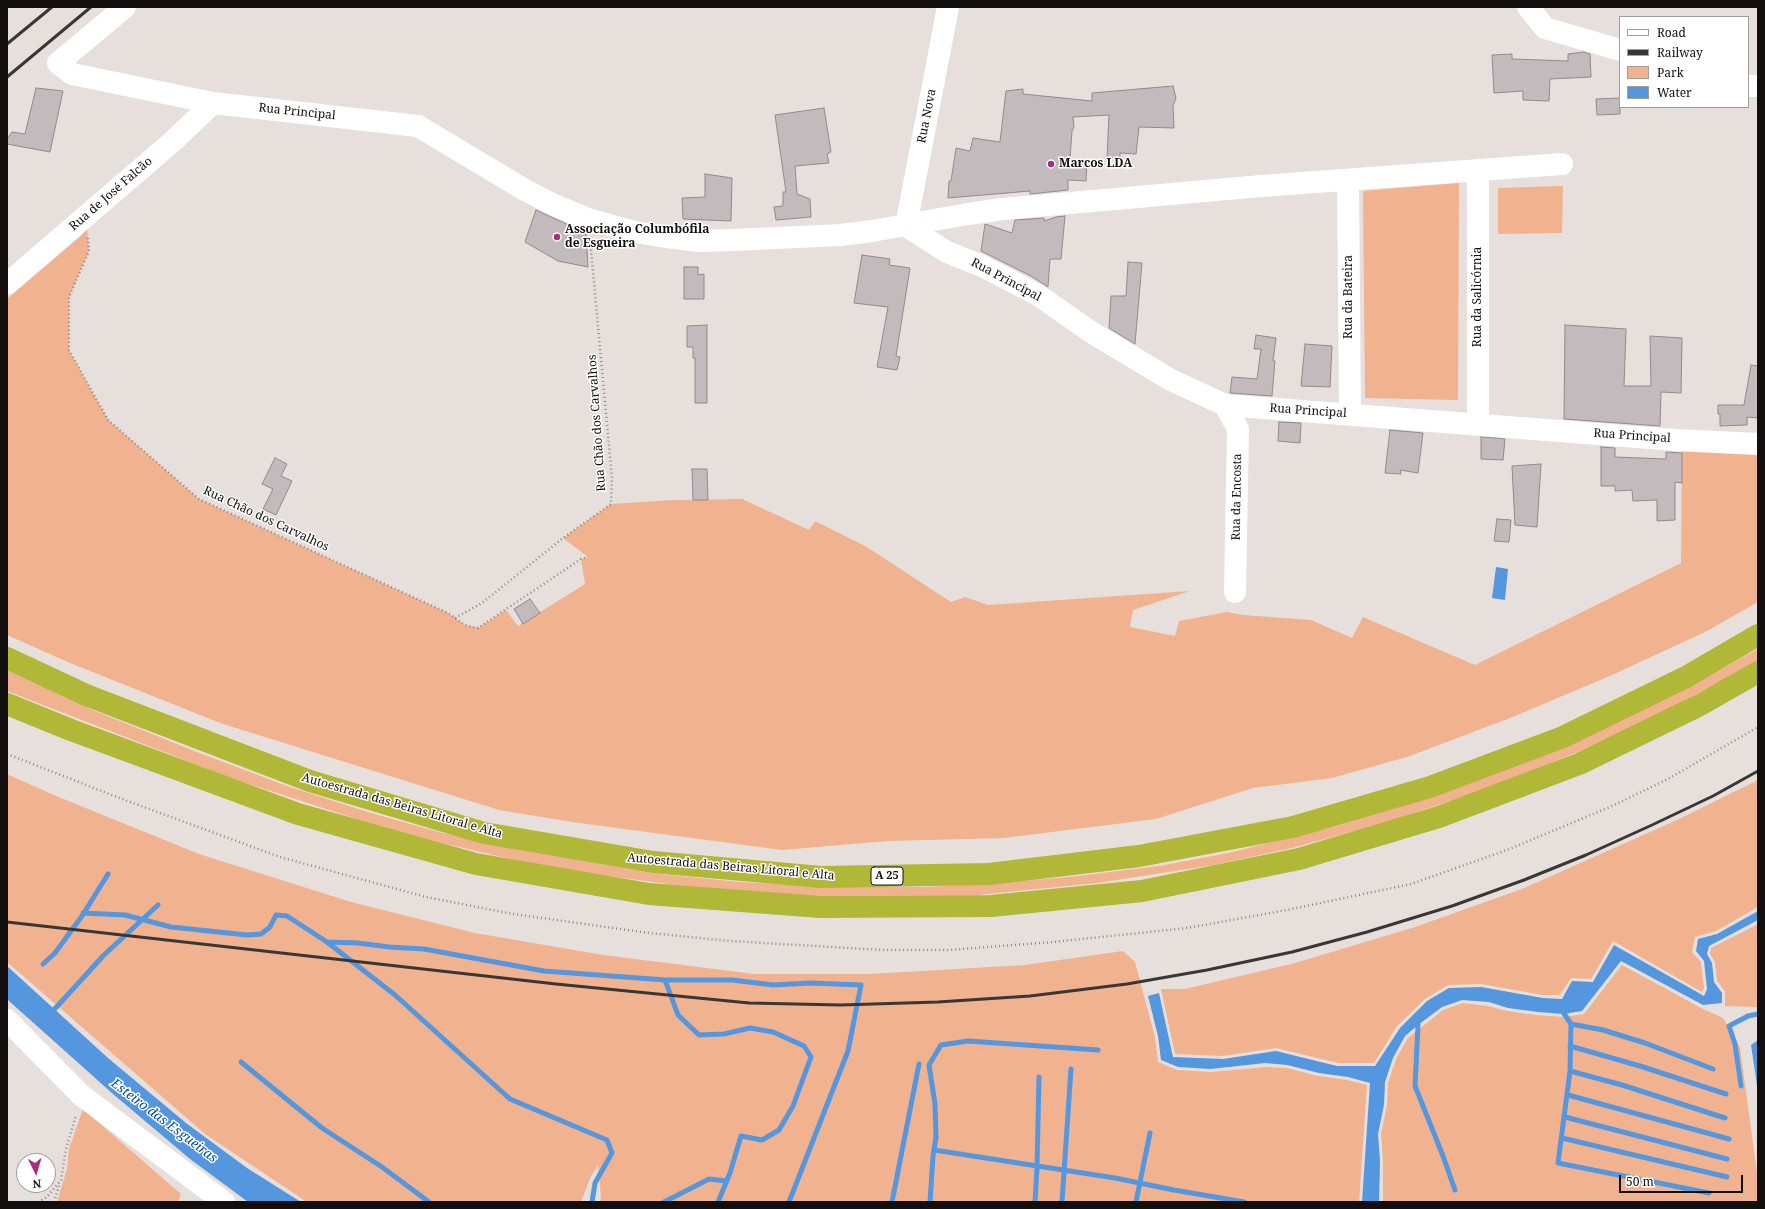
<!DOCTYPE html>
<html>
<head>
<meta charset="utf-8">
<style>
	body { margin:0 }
	#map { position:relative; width:1765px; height:1209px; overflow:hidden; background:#e7dfdb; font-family:"Noto Serif",serif }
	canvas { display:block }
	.frame { position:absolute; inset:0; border:8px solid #110e0d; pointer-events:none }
	.legend { position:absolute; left:1619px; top:16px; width:130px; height:92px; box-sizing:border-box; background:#fff; border:1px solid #a09f9e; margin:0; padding:5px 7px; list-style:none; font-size:12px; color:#110e0d }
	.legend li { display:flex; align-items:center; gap:8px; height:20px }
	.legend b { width:20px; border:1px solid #a09f9e }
	.north { position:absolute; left:16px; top:1153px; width:40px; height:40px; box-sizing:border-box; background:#fff; border:1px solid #a09f9e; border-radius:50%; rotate:175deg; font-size:11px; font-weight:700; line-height:16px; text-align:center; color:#110e0d }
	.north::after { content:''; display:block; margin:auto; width:14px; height:18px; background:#a72e83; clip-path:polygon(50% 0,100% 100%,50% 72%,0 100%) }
	.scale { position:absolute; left:1619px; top:1175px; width:124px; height:18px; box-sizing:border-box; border:2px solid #110e0d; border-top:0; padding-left:5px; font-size:12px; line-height:14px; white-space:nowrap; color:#110e0d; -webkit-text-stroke:3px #fff; paint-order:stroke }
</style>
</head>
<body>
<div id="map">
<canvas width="1765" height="1209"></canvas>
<div class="frame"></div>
<ul class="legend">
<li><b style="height:5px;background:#fff"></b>Road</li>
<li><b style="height:5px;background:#3a3635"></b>Railway</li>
<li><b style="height:11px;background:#f1b28f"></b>Park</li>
<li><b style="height:11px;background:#5597de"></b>Water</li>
</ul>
<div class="north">N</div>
<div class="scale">50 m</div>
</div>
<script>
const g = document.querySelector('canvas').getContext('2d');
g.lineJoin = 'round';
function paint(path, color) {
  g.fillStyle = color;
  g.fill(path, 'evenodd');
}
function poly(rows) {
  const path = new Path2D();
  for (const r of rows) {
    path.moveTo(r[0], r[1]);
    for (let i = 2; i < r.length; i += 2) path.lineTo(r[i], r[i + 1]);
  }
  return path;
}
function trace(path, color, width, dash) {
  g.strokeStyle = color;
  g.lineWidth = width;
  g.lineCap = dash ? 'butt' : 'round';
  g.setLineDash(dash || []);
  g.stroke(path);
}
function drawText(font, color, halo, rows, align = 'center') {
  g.font = font + ' "Noto Serif",serif';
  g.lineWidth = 3;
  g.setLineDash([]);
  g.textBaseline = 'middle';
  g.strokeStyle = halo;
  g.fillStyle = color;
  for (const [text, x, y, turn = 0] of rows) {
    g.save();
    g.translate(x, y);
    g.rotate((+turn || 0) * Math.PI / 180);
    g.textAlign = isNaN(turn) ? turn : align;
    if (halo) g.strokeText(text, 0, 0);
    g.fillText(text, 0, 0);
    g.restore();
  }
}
paint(poly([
	[1459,183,1458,400,1365,398,1363,191],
	[1563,186,1562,233,1498,234,1498,188],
	[87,227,89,251,69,297,69,350,108,420,199,499,448,613,465,625,478,628,506,610,518,626,585,584,581,559,588,557,563,538,611,504,673,500,742,499,809,530,815,521,867,547,951,602,965,597,988,605,1190,591,1133,610,1130,627,1175,636,1179,621,1227,612,1243,615,1311,620,1352,638,1363,617,1475,665,1681,563,1682,448,1758,450,1758,602,1707,631,1610,676,1510,718,1407,757,1332,778,1253,788,1156,819,1004,838,888,841,782,850,572,822,499,810,220,723,70,663,7,635,7,299,82,235],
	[1758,649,1758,661,1656,716,1582,750,1490,788,1387,822,1292,848,1214,865,1097,883,978,895,810,896,712,890,594,874,515,860,438,842,372,824,231,778,7,691,7,670,95,711,197,752,287,786,371,813,439,832,514,849,658,874,740,882,831,887,926,887,1000,883,1069,877,1159,866,1228,853,1333,827,1439,795,1567,746,1700,681],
	[7,774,56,796,199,854,351,902,475,933,603,955,754,974,869,974,1025,965,1123,951,1135,962,1155,1037,1158,1062,1177,1070,1211,1072,1266,1067,1287,1068,1318,1076,1347,1080,1367,1085,1359,1202,600,1202,601,1197,598,1165,591,1176,581,1202,307,1202,205,1134,7,962],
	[1758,780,1758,907,1716,931,1695,937,1692,952,1701,962,1704,988,1702,992,1613,941,1591,979,1571,978,1560,995,1543,995,1481,984,1448,985,1425,999,1397,1026,1374,1063,1338,1063,1276,1048,1223,1056,1175,1054,1161,989,1185,989,1295,963,1412,928,1522,889,1677,820],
	[1758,924,1758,1007,1725,1006,1725,991,1717,981,1715,962,1710,954,1711,948],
	[1622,965,1703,1009,1723,1018,1740,1047,1758,1180,1758,1202,1383,1202,1383,1161,1381,1134,1387,1105,1388,1083,1396,1059,1408,1038,1443,1010,1463,1003,1488,1006,1507,1011,1537,1015,1563,1017,1584,1014],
	[83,1109,181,1194,178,1202,57,1202,67,1169,69,1149]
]), '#f1b28f');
paint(poly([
	[1496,567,1508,569,1505,600,1492,598],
	[1758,911,1758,920,1709,946,1707,954,1712,963,1714,982,1722,993,1722,1003,1703,1005,1621,961,1582,1011,1563,1014,1538,1012,1508,1008,1489,1002,1462,1000,1442,1007,1418,1025,1405,1036,1393,1058,1385,1082,1384,1105,1378,1134,1380,1161,1379,1202,1362,1202,1370,1083,1348,1077,1319,1073,1287,1065,1265,1063,1211,1069,1178,1067,1161,1060,1158,1036,1148,996,1159,993,1173,1057,1223,1059,1276,1051,1337,1066,1375,1066,1400,1028,1427,1001,1449,988,1481,987,1543,998,1562,999,1572,981,1593,982,1614,945,1704,996,1707,989,1704,961,1696,951,1698,939,1717,934],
	[7,966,108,1058,186,1123,247,1168,301,1202,248,1202,190,1159,113,1094,9,1001,7,998],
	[1758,1040,1758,1092,1751,1045]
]), '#5597de');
trace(poly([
	[83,913,125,915,171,927,247,935,261,934,270,927,276,915,287,916,327,942,395,995,510,1099,607,1140,612,1153,595,1183,592,1202],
	[327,942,358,943,389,947,424,949,544,971,665,980,678,1015,699,1035,724,1034,750,1028,773,1032,804,1046,811,1057,793,1106,779,1130,762,1140,741,1136,730,1173,718,1202],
	[43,964,55,953,82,916,108,874],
	[665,980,732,980,773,985,810,983,861,985,848,1051,789,1202],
	[1561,1009,1571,1024,1570,1071,1558,1163,1709,1193],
	[51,1013,104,955,158,905],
	[1417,1019,1418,1025,1415,1086,1443,1156,1455,1190],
	[1571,1024,1603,1030,1645,1043,1713,1069],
	[1570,1046,1640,1066,1726,1094],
	[241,1062,322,1128,382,1167,429,1202],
	[1570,1071,1622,1085,1725,1118],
	[1741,1086,1735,1044,1729,1026,1748,1016,1758,1014],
	[1568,1095,1729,1139],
	[1565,1117,1727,1159],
	[1562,1138,1727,1177],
	[934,1150,1115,1178,1174,1190,1244,1202],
	[664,1202,709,1179,727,1181],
	[892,1202,919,1064],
	[930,1202,933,1156,936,1137,935,1104,929,1065,941,1045,968,1041,1098,1050],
	[1035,1202,1037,1167,1039,1077],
	[1062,1202,1071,1069],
	[1136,1202,1150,1133]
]), '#5597de', 5);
const building = poly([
	[1584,52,1590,54,1591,77,1550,79,1549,101,1523,100,1523,91,1494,93,1492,55,1512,54,1512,59,1568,61,1568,54,1584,52],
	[1173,86,1176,98,1173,106,1174,128,1139,127,1136,154,1120,153,1120,157,1107,158,1109,115,1073,117,1074,127,1072,131,1070,159,1087,161,1086,181,1068,180,1068,190,1030,194,1030,191,948,198,949,181,951,181,956,148,970,151,973,138,1000,142,1006,91,1023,89,1023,94,1092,101,1092,93,1173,86],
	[36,88,63,91,50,152,7,144,7,139,12,132,25,134,36,88],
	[1620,98,1620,114,1597,115,1596,99,1620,98],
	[824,108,831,152,827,154,829,163,795,166,797,194,810,199,811,217,776,220,774,207,783,206,783,192,786,192,775,115,824,108],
	[705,174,732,178,731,221,683,219,682,198,705,197,705,174],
	[536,210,586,233,588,267,558,261,525,242,536,210],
	[1065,216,1061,259,1050,259,1048,287,1031,276,981,251,985,224,1012,233,1015,220,1044,218,1044,221,1056,217,1065,216],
	[862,255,890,259,889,265,910,268,896,356,900,357,897,370,877,367,888,307,854,303,862,255],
	[1128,262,1142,263,1135,344,1109,328,1111,296,1126,296,1128,262],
	[684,267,698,267,698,275,704,274,704,299,684,299,684,267],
	[707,325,707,403,695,403,695,358,693,358,693,347,687,347,687,326,707,325],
	[1565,325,1626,329,1624,386,1651,386,1650,336,1682,338,1681,393,1661,392,1660,426,1564,419,1565,325],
	[1256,335,1276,338,1273,361,1275,361,1272,396,1230,393,1232,377,1257,379,1261,349,1254,349,1256,335],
	[1305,344,1332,346,1330,387,1301,386,1305,344],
	[1751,365,1758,366,1758,418,1747,417,1747,425,1720,426,1720,414,1718,414,1718,405,1744,405,1751,365],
	[1279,422,1301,423,1300,443,1278,441,1279,422],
	[1390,430,1423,433,1418,473,1400,470,1401,474,1385,473,1390,430],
	[1481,437,1505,439,1503,460,1481,459,1481,437],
	[1601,447,1615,448,1615,457,1666,459,1666,452,1682,453,1682,483,1675,482,1675,520,1657,521,1657,500,1633,501,1632,490,1615,491,1615,486,1601,486,1601,447],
	[275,458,287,464,281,476,292,481,276,515,263,509,273,489,262,484,275,458],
	[1541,464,1537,527,1515,525,1512,466,1541,464],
	[692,469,707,469,708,500,693,500,692,469],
	[1497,519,1511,520,1509,542,1494,541,1497,519],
	[530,599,540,613,523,624,514,609,530,599]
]);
paint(building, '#c3babd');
trace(building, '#91898b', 1);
trace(poly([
	[88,238,89,251,69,297,69,350,108,420,199,499,448,613,465,625,478,628,581,559,588,557],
	[455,618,482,603,563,538,611,504,612,478,590,239],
	[7,754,122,799,280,857,426,897,513,914,649,933,730,941,883,950,949,950,1053,942,1187,928,1287,910,1411,884,1507,850,1610,807,1668,779,1758,727],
	[38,1202,47,1197,61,1180,66,1149,76,1115],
	[54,1202,60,1183]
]), '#8f8986', 2.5, [1, 3]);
trace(poly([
	[125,7,58,63,72,74,213,103,418,126,525,190,554,205,588,219,635,232,666,237,699,241,733,240,841,235,872,231,968,214,1003,209,1261,186,1562,164],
	[1528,7,1545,28,1620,50],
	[1748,86,1758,86],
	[1348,180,1350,414],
	[906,226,947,252,982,266,1038,295,1091,332,1171,380,1225,405,1675,440,1758,444],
	[906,226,948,7],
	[7,284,172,142,213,103],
	[1225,405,1238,429,1235,592],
	[1478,424,1478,170],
	[7,1020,81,1095,224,1202]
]), '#fff', 22);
trace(poly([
	[7,658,86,695,310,781,484,833,653,862,821,877,989,874,1139,856,1293,827,1430,787,1563,737,1686,677,1758,635],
	[7,704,71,730,298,814,476,864,649,894,820,907,991,906,1142,891,1299,859,1439,817,1579,764,1700,705,1758,672]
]), '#b1b737', 22);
trace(poly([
	[7,44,52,7],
	[7,77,91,7],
	[7,922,556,984,749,1003,841,1005,938,1002,1030,996,1127,984,1207,970,1292,952,1367,932,1452,906,1524,880,1586,855,1652,825,1713,796,1758,771]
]), '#3a3635', 3);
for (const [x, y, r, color] of [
	[1051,164,4,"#a72e83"],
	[557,237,4,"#a72e83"]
]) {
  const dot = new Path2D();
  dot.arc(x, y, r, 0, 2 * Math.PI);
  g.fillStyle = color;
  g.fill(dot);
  trace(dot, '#fff', 1.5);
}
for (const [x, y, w] of [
	[887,876,32]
]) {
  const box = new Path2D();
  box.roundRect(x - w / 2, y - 9, w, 18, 3);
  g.fillStyle = '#fff';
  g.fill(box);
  trace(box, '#110e0d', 1);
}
drawText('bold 11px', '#110e0d', null, [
	["A 25",887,876]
]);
drawText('12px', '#110e0d', '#fff', [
	["Rua Principal",297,112,6],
	["Rua Nova",927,116,-79],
	["Rua de José Falcão",111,194,-41],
	["Rua Principal",1006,280,28],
	["Rua da Bateira",1349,297,-90],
	["Rua da Salicórnia",1478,297,-90],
	["Rua Principal",1308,411,4],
	["Rua Chão dos Carvalhos",597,423,-94],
	["Rua Principal",1632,436,4],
	["Rua da Encosta",1237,497,-89],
	["Rua Chão dos Carvalhos",266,519,25],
	["Autoestrada das Beiras Litoral e Alta",402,806,16],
	["Autoestrada das Beiras Litoral e Alta",731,867,5]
]);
drawText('bold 12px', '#110e0d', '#fff', [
	["Marcos LDA",1059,164],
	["Associação Columbófila",565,230],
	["de Esgueira",565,244]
], 'left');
drawText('italic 13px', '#004c8c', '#fff', [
	["Esteiro das Esgueiras",164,1121,37]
]);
</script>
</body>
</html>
